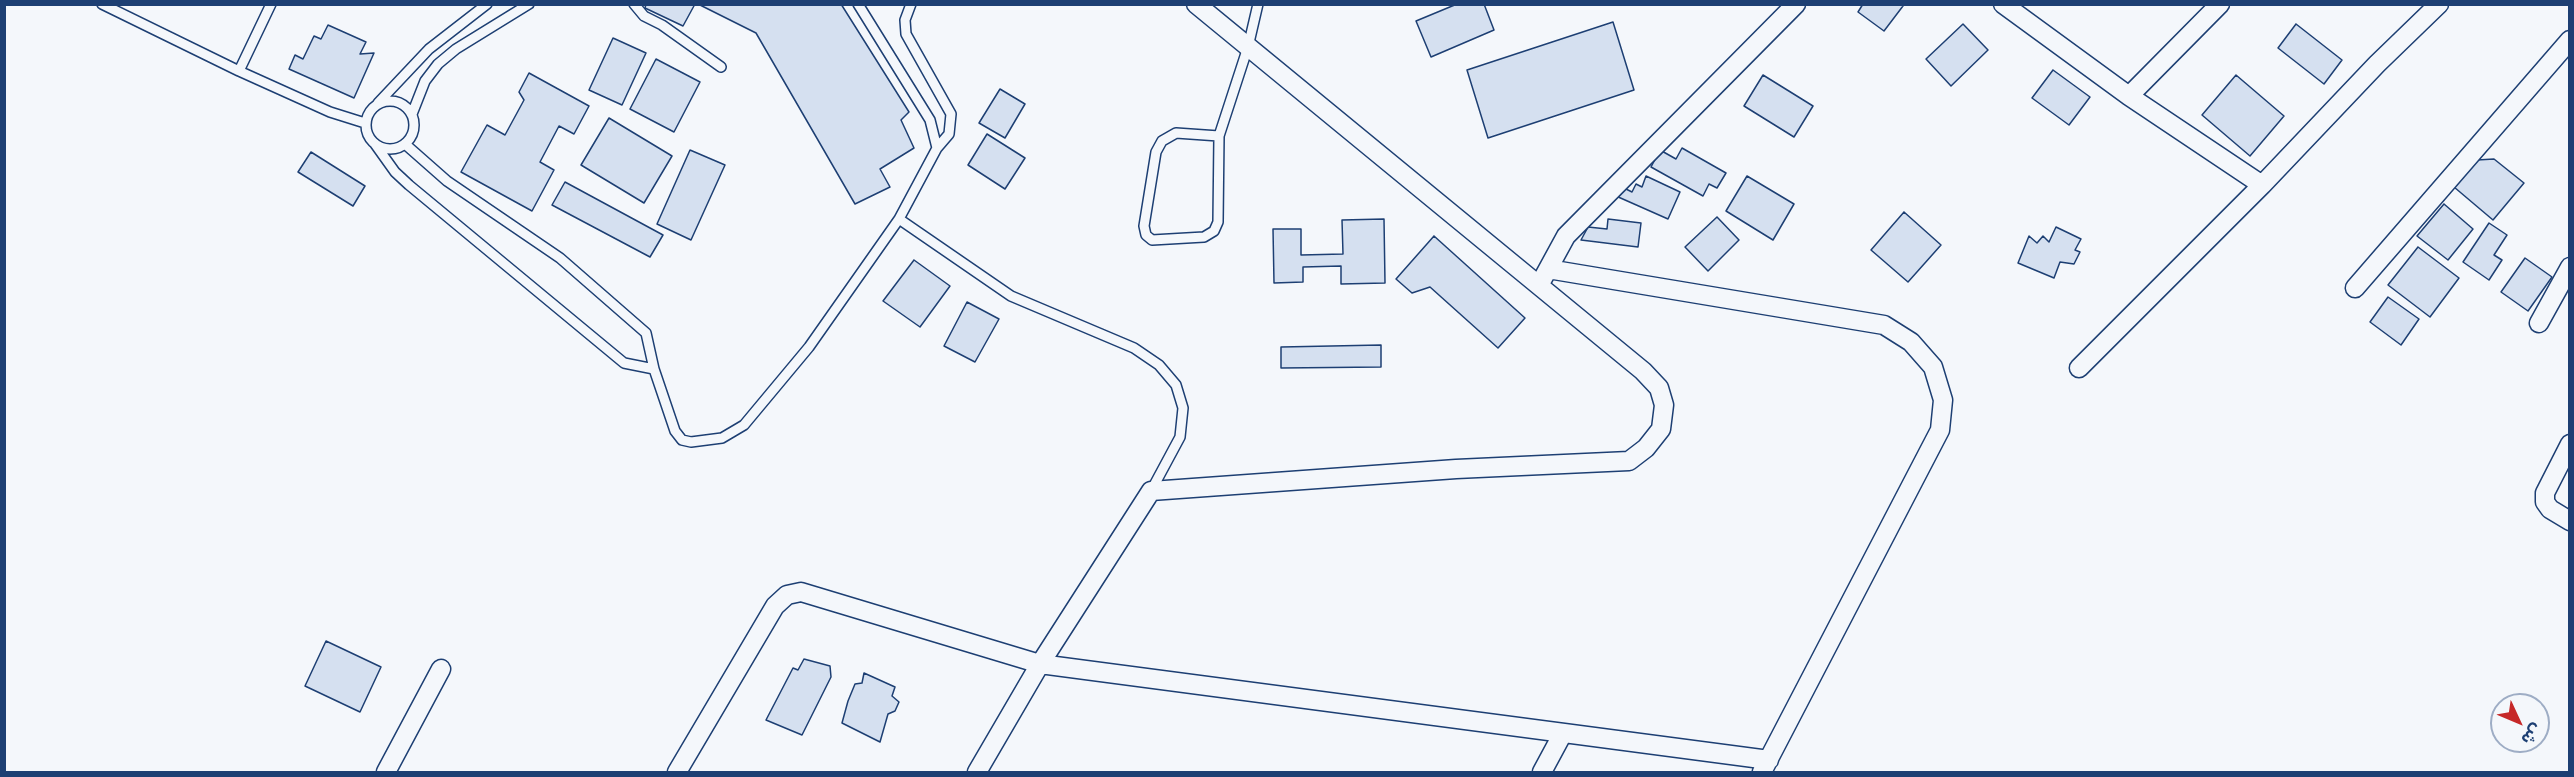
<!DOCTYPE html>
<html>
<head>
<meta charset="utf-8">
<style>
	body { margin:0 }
	#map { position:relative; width:2574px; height:777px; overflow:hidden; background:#f4f7fb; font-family:"Fira Sans Condensed","Noto Sans Arabic",sans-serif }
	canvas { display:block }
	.frame { position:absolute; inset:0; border:6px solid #1d3f73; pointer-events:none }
	.north { position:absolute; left:2490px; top:693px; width:60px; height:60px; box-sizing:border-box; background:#f4f7fb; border:2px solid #9eadc5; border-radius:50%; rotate:134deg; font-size:16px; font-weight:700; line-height:24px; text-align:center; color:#1d3f73 }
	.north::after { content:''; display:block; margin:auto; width:21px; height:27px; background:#c62828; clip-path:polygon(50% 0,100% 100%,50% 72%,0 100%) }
</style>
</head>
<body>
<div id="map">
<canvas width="2574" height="777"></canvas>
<div class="frame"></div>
<div class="north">ش</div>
</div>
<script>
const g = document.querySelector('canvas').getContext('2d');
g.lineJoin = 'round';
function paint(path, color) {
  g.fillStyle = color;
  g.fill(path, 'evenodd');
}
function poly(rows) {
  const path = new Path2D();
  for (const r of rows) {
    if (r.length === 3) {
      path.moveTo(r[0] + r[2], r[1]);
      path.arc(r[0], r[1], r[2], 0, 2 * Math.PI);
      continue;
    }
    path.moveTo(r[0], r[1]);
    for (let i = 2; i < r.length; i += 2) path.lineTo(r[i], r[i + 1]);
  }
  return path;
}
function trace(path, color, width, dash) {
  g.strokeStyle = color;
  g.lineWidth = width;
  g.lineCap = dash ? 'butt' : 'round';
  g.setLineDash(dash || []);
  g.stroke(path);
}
const building = poly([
	[646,4,695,4,683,26,645,8,646,4],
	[698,4,841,4,909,112,901,120,914,148,880,169,890,187,855,204,756,33,698,4],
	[1457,4,1484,4,1494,30,1431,57,1416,21,1457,4],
	[1863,4,1901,4,1903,6,1884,31,1858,12,1863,4],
	[1613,22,1634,90,1488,138,1467,70,1613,22],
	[1963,24,1988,50,1951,86,1926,59,1963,24],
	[2296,24,2342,60,2324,84,2278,48,2296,24],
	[328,25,366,42,360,54,374,53,354,98,289,69,295,55,303,59,314,36,321,39,328,25],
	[613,38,646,53,622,105,589,90,613,38],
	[656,59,700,82,674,132,630,109,656,59],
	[2053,70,2090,97,2069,125,2032,98,2053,70],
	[529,73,589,106,574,134,559,126,540,162,554,170,532,211,461,172,487,125,505,135,524,100,519,92,529,73],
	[1763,75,1813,106,1794,137,1744,106,1763,75],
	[2236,75,2284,116,2250,156,2202,115,2236,75],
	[1000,89,1025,104,1005,138,979,123,1000,89],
	[609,118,672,156,644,203,581,165,609,118],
	[987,134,1025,158,1005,189,968,165,987,134],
	[1682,148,1726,173,1717,188,1709,184,1703,196,1651,167,1660,150,1676,159,1682,148],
	[690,150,725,165,691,240,657,224,690,150],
	[311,152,365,186,353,206,298,172,311,152],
	[2494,159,2524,183,2493,220,2454,187,2477,160,2494,159],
	[1646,176,1680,192,1668,219,1616,196,1620,186,1632,192,1636,184,1642,187,1646,176],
	[1747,176,1794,204,1773,240,1726,211,1747,176],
	[565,182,663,235,650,257,552,205,565,182],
	[2444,204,2473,229,2448,260,2417,236,2444,204],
	[1904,212,1941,245,1908,282,1871,250,1904,212],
	[1717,217,1739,240,1708,271,1685,247,1717,217],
	[1384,219,1385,283,1341,284,1341,266,1303,267,1303,282,1274,283,1273,229,1301,229,1301,255,1343,254,1342,220,1384,219],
	[1608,219,1641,223,1638,247,1581,240,1588,227,1607,229,1608,219],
	[2489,223,2507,235,2494,255,2502,260,2489,280,2463,262,2489,223],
	[2056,227,2081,239,2075,250,2080,252,2074,264,2060,262,2054,278,2018,263,2029,236,2037,243,2043,236,2049,242,2056,227],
	[1434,236,1525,318,1498,348,1430,287,1412,293,1396,279,1434,236],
	[2418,247,2459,278,2430,317,2388,285,2418,247],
	[2525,258,2552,277,2528,311,2501,292,2525,258],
	[914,260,950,286,920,327,883,301,914,260],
	[2388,297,2419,319,2401,345,2370,322,2388,297],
	[967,302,999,319,975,362,944,346,967,302],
	[1381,345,1381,367,1281,368,1281,347,1381,345],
	[326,641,381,667,360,712,305,686,326,641],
	[804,659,830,666,831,677,802,735,766,720,793,668,798,670,804,659],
	[864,673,895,687,892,696,899,702,895,711,888,714,880,742,842,723,848,701,855,684,862,683,864,673]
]);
paint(building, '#d5e0f0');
trace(building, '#1d3f73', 1.5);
const lane = poly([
	[102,4,239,71,330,112,365,123],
	[634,4,644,16,662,25,721,67],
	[858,4,930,120,937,148],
	[239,71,271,4],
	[390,125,24],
	[378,103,429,49,487,4],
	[412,114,425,81,438,64,456,49,529,4],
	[1219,136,1176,133,1162,141,1156,152,1144,226,1146,235,1152,240,1204,237,1214,231,1218,222,1219,136,1248,47,1258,4],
	[375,144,395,172,409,185,624,363,654,369],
	[405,144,447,181,560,258,646,333,654,369,675,431,682,440,691,442,722,438,744,425,809,347,899,219,937,148,949,134,951,114,906,34,905,20,911,4],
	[899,219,1011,296,1134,348,1159,365,1176,385,1183,408,1180,437,1151,491]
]);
const street = poly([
	[2003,4,2129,96,2262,185],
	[2129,96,2220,4],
	[1548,269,1884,325,1911,342,1933,367,1943,400,1940,430,1762,772],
	[1542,280,1566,236,1796,4],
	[2355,288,2570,40],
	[2539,323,2570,267],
	[2079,368,2262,185,2377,64,2439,4],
	[2570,444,2545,493,2545,502,2550,509,2570,521],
	[386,772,441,669],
	[677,772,775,606,787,595,801,592,1040,664,1769,760],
	[977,772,1040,664,1151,491,1456,469,1629,461,1646,448,1661,429,1664,405,1659,388,1643,371,1196,4],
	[1542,772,1563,733]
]);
trace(lane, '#1d3f73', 12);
trace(street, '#1d3f73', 21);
trace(lane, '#f4f7fb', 9);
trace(street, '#f4f7fb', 18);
</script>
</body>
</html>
